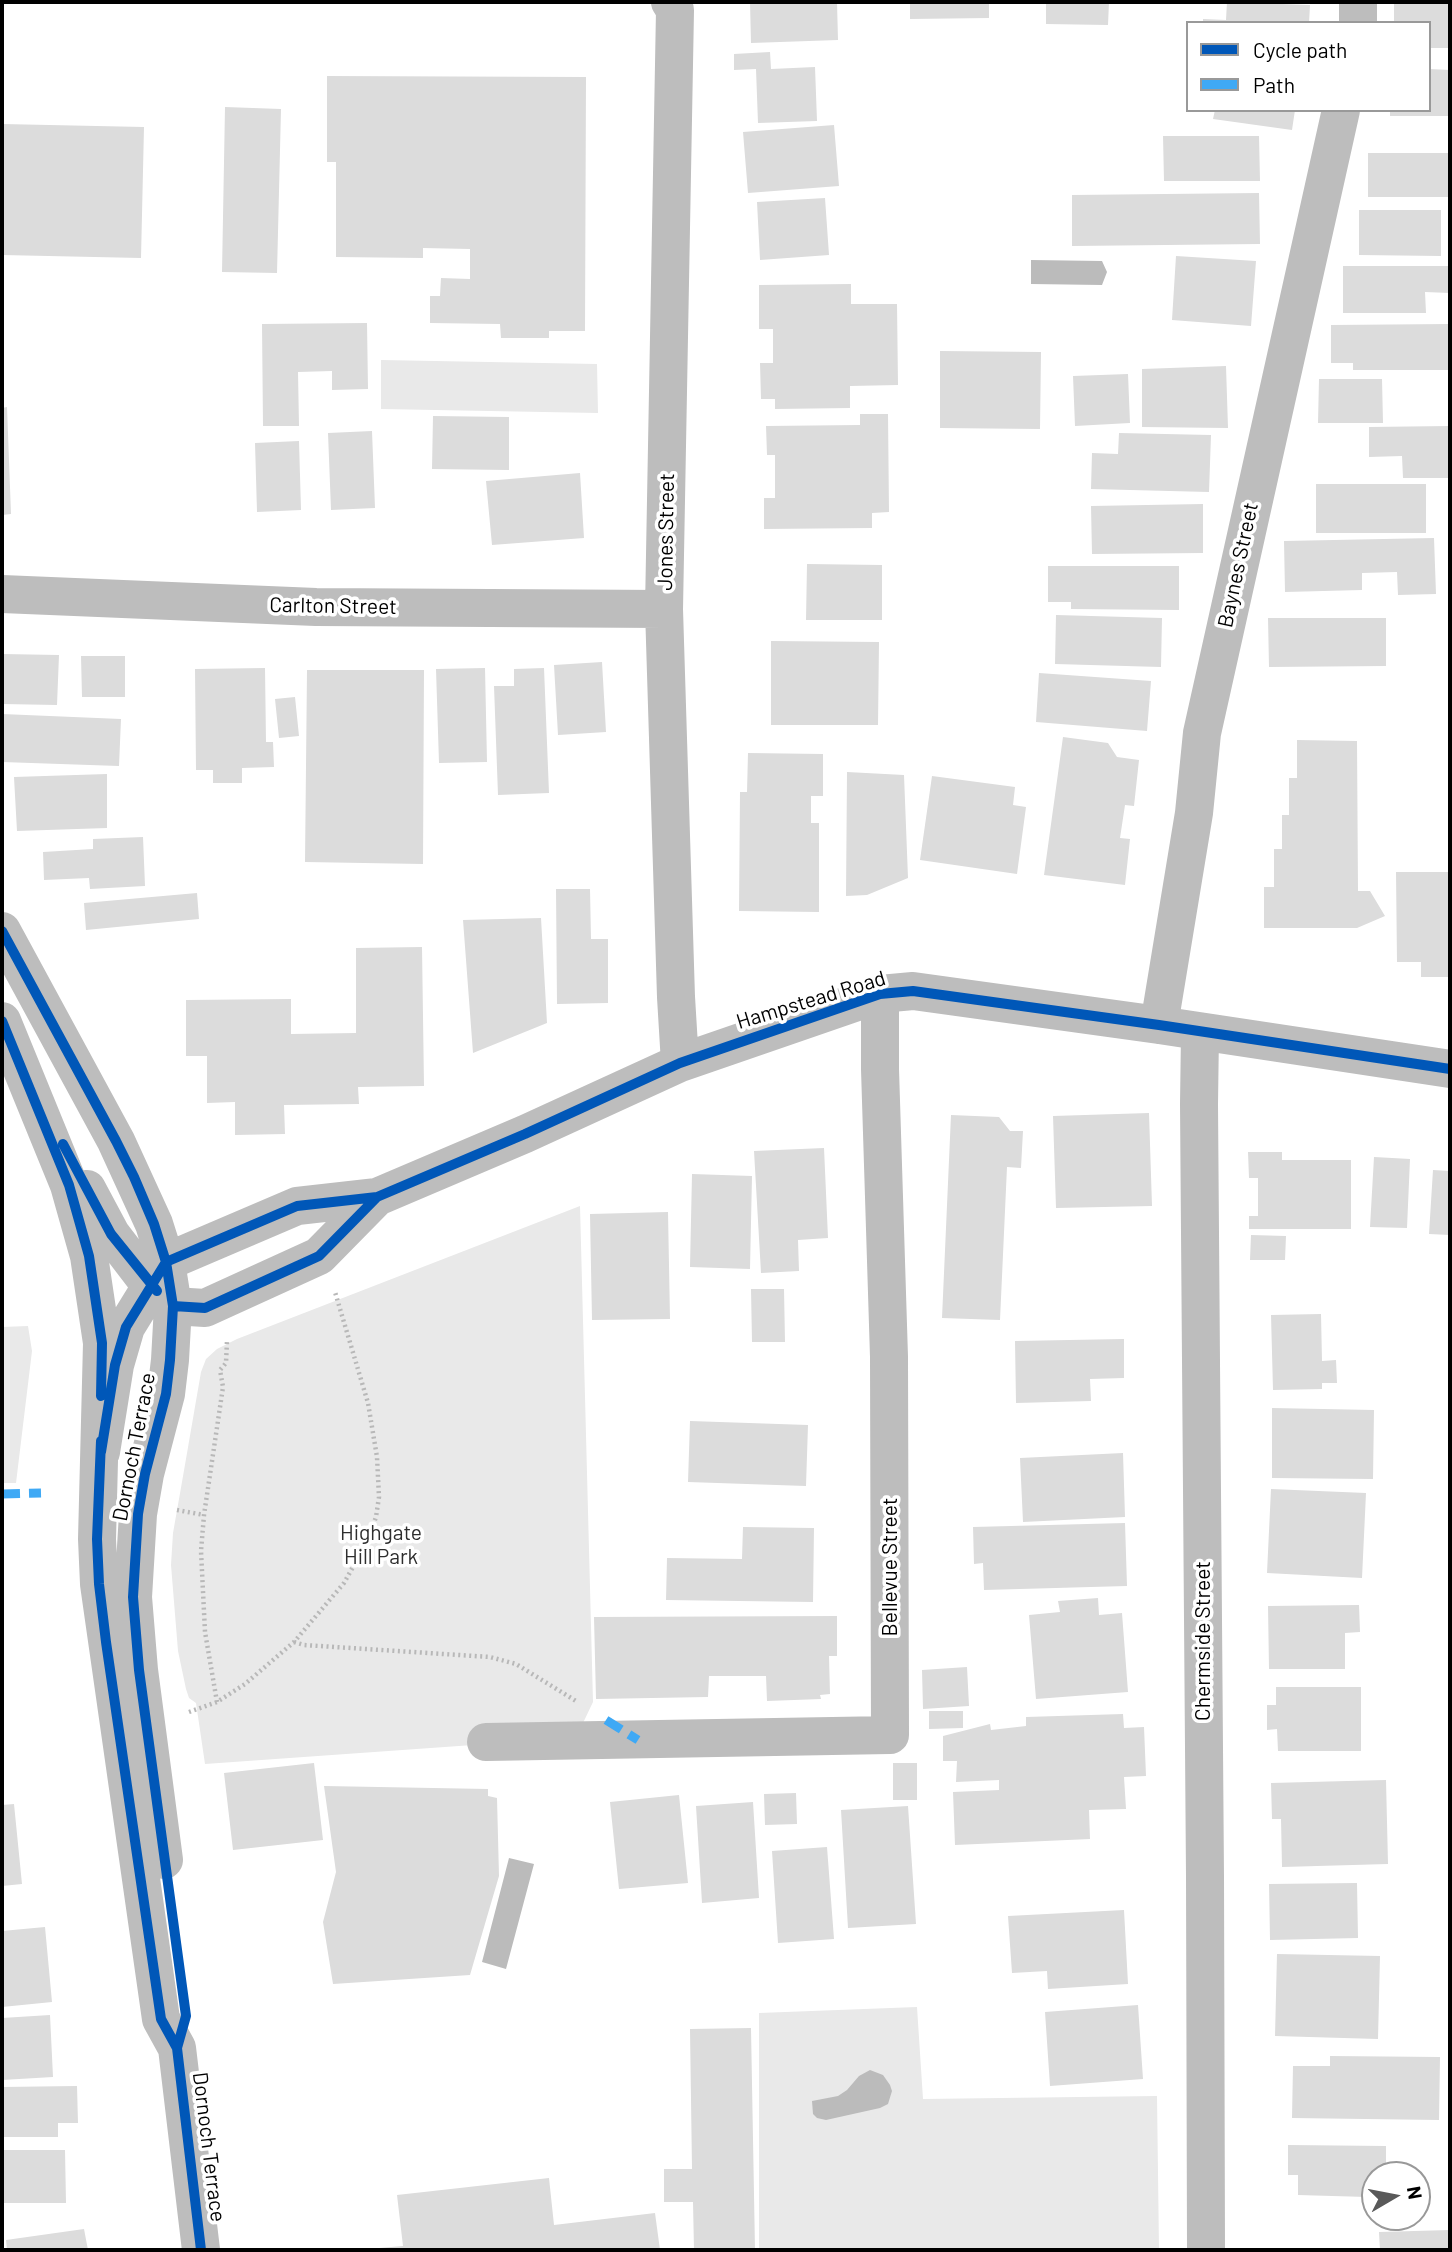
<!DOCTYPE html>
<html>
<head>
<meta charset="utf-8">
<style>
	body { margin:0 }
	#map { position:relative; width:1452px; height:2252px; overflow:hidden; background:#fff; font-family:Barlow,sans-serif }
	canvas { display:block }
	.frame { position:absolute; inset:0; border:4px solid #000; pointer-events:none }
	.legend { position:absolute; left:1186px; top:21px; width:245px; height:91px; box-sizing:border-box; background:#fff; border:2px solid #999; margin:0; padding:9px 12px; list-style:none; font-size:21px; color:#000 }
	.legend li { display:flex; align-items:center; gap:14px; height:35px }
	.legend b { width:35px; border:2px solid #999 }
	.north { position:absolute; left:1361px; top:2161px; width:70px; height:70px; box-sizing:border-box; background:#fff; border:2px solid #999; border-radius:50%; rotate:80deg; font-size:19px; font-weight:700; line-height:28px; text-align:center; color:#000 }
	.north::after { content:''; display:block; margin:auto; width:24px; height:32px; background:#595959; clip-path:polygon(50% 0,100% 100%,50% 72%,0 100%) }
</style>
</head>
<body>
<div id="map">
<canvas width="1452" height="2252"></canvas>
<div class="frame"></div>
<ul class="legend">
<li><b style="height:9px;background:#0057b8"></b>Cycle path</li>
<li><b style="height:9px;background:#3fa9f5"></b>Path</li>
</ul>
<div class="north">N</div>
</div>
<script>
const g = document.querySelector('canvas').getContext('2d');
g.lineJoin = 'round';
function paint(path, color) {
  g.fillStyle = color;
  g.fill(path, 'evenodd');
}
function poly(rows) {
  const path = new Path2D();
  for (const r of rows) {
    path.moveTo(r[0], r[1]);
    for (let i = 2; i < r.length; i += 2) path.lineTo(r[i], r[i + 1]);
  }
  return path;
}
function trace(path, color, width, dash) {
  g.strokeStyle = color;
  g.lineWidth = width;
  g.lineCap = dash ? 'butt' : 'round';
  g.setLineDash(dash || []);
  g.stroke(path);
}
function drawText(font, color, halo, rows, align = 'center') {
  g.font = font + ' Barlow,sans-serif';
  g.lineWidth = 7;
  g.setLineDash([]);
  g.textBaseline = 'middle';
  g.strokeStyle = halo;
  g.fillStyle = color;
  for (const [text, x, y, turn = 0] of rows) {
    g.save();
    g.translate(x, y);
    g.rotate((+turn || 0) * Math.PI / 180);
    g.textAlign = isNaN(turn) ? turn : align;
    if (halo) g.strokeText(text, 0, 0);
    g.fillText(text, 0, 0);
    g.restore();
  }
}
paint(poly([
	[381,360,597,364,598,413,381,409],
	[580,1206,593,1702,583,1723,473,1745,205,1764,196,1703,189,1698,186,1689,178,1651,171,1565,173,1533,182,1482,201,1372,206,1359,217,1349,237,1339],
	[28,1326,32,1351,16,1483,2,1483,2,1327],
	[917,2007,923,2099,1157,2096,1159,2250,759,2250,759,2013]
]), '#e9e9e9');
paint(poly([
	[1031,260,1102,261,1107,272,1102,285,1031,284],
	[509,1858,534,1864,506,1969,482,1962],
	[870,2070,883,2075,890,2085,892,2091,888,2104,880,2108,826,2120,817,2118,813,2114,812,2101,838,2096,847,2090,859,2076]
]), '#bbb');
paint(poly([
	[750,2,837,2,838,40,751,43],
	[910,2,989,2,989,18,910,19],
	[1046,2,1109,2,1108,25,1046,24],
	[1227,2,1310,5,1309,23,1203,23,1203,19,1226,20],
	[1394,2,1450,2,1450,48,1429,48,1429,23,1394,23],
	[770,52,771,69,815,67,817,121,758,123,756,69,734,70,734,54],
	[1429,69,1450,70,1450,116,1390,116,1390,110,1429,110],
	[327,76,586,77,585,331,549,331,549,338,501,338,500,324,430,323,430,296,440,296,441,278,470,279,470,249,423,248,423,258,336,257,336,162,327,162],
	[225,107,281,109,277,273,222,272],
	[1215,110,1295,110,1292,130,1213,119],
	[2,124,144,127,141,258,2,255],
	[834,125,839,186,748,193,743,132],
	[1163,136,1259,136,1260,181,1164,181],
	[1368,153,1448,153,1448,197,1368,197],
	[1259,193,1260,244,1072,246,1072,195],
	[825,198,829,255,760,260,757,202],
	[1359,210,1441,210,1441,256,1359,255],
	[1176,256,1256,261,1251,326,1172,320],
	[1343,266,1450,266,1450,293,1425,292,1426,313,1343,313],
	[851,284,851,304,897,304,898,385,850,386,850,408,775,409,775,399,761,399,760,363,773,363,773,329,759,329,759,285],
	[367,323,368,389,332,390,332,371,298,372,299,426,263,426,262,324],
	[1450,324,1450,370,1353,370,1353,363,1331,363,1331,325],
	[940,351,1041,352,1040,429,940,428],
	[1226,366,1228,428,1142,427,1142,369],
	[1128,374,1130,423,1075,426,1073,376],
	[1319,379,1382,379,1383,423,1318,423],
	[7,407,11,514,2,515,2,408],
	[860,414,888,414,889,512,872,513,872,528,764,529,764,498,775,498,775,455,767,455,766,426,860,425],
	[433,416,509,417,509,470,432,469],
	[1450,426,1450,478,1403,478,1402,456,1369,457,1369,427],
	[372,431,375,508,331,510,328,433],
	[1119,433,1211,435,1209,492,1091,489,1092,453,1118,454],
	[299,441,301,510,257,512,255,443],
	[580,473,584,538,492,545,486,481],
	[1316,484,1426,484,1426,533,1316,533],
	[1203,504,1203,553,1092,554,1091,506],
	[1434,538,1436,594,1398,595,1397,572,1362,573,1362,590,1285,592,1284,541],
	[807,564,882,565,882,620,806,620],
	[1048,566,1179,566,1179,610,1071,609,1071,602,1048,602],
	[1056,615,1162,618,1161,667,1055,664],
	[1268,618,1386,618,1386,666,1269,667],
	[771,641,879,642,878,725,771,725],
	[2,654,59,655,57,705,2,704],
	[81,656,125,656,125,697,82,697],
	[602,662,606,732,558,735,554,665],
	[265,668,266,742,273,742,274,767,242,768,242,783,213,783,213,770,196,770,195,669],
	[485,668,487,762,439,763,436,669],
	[544,668,549,793,498,795,494,686,514,686,514,669],
	[307,670,424,670,423,864,305,862],
	[1039,673,1151,681,1147,731,1036,722],
	[295,697,299,736,279,738,275,699],
	[2,714,121,719,119,766,2,762],
	[1063,737,1108,743,1117,757,1139,760,1134,806,1125,805,1120,838,1130,839,1125,885,1044,875],
	[1297,740,1357,741,1358,891,1370,891,1385,916,1357,928,1264,928,1264,887,1274,887,1274,849,1282,849,1282,815,1289,815,1289,778,1297,778],
	[748,753,823,754,823,796,811,796,811,823,819,823,819,912,739,911,740,792,747,792],
	[847,772,904,775,908,878,867,895,846,896],
	[107,774,107,828,17,831,14,777],
	[932,776,1015,787,1013,805,1026,807,1017,874,920,860],
	[143,837,145,886,90,889,89,878,44,880,43,852,93,849,93,839],
	[1396,872,1450,872,1450,977,1421,977,1421,962,1397,962],
	[556,889,590,889,591,939,608,939,608,1003,557,1004],
	[197,893,199,919,86,930,84,903],
	[541,918,547,1023,473,1053,463,920],
	[422,947,424,1086,358,1087,359,1104,284,1105,285,1134,235,1135,235,1102,207,1103,207,1056,186,1056,186,1000,291,999,291,1034,356,1033,356,948],
	[1149,1113,1152,1206,1056,1208,1053,1116],
	[951,1115,999,1117,1010,1131,1023,1131,1021,1168,1007,1167,1000,1320,942,1318],
	[824,1148,828,1238,798,1240,799,1271,761,1273,754,1151],
	[1248,1152,1282,1152,1282,1160,1351,1160,1351,1229,1249,1229,1249,1216,1258,1216,1258,1178,1249,1178],
	[1374,1157,1410,1159,1407,1228,1370,1227],
	[1433,1170,1450,1171,1450,1235,1429,1234],
	[692,1174,752,1176,750,1269,690,1267],
	[668,1212,670,1319,592,1320,590,1214],
	[1251,1235,1286,1236,1285,1260,1250,1260],
	[751,1289,784,1289,785,1342,752,1342],
	[1321,1314,1322,1361,1336,1360,1337,1383,1322,1383,1322,1389,1273,1390,1271,1315],
	[1124,1339,1124,1378,1090,1379,1091,1401,1016,1403,1015,1341],
	[1272,1408,1374,1410,1373,1479,1272,1478],
	[690,1421,808,1425,806,1486,688,1482],
	[1123,1453,1125,1517,1023,1522,1020,1458],
	[1271,1489,1366,1493,1362,1578,1267,1573],
	[1125,1523,1127,1586,984,1590,983,1563,974,1564,973,1527],
	[743,1527,814,1528,813,1602,666,1600,667,1558,742,1559],
	[1098,1598,1099,1615,1122,1613,1128,1692,1036,1699,1029,1615,1060,1612,1058,1601],
	[1359,1605,1360,1632,1345,1633,1345,1669,1269,1669,1268,1606],
	[837,1616,837,1656,829,1656,830,1694,820,1695,821,1699,767,1701,766,1676,709,1676,708,1697,596,1699,594,1617],
	[967,1667,969,1706,923,1709,922,1670],
	[1276,1687,1361,1687,1361,1751,1278,1751,1277,1729,1267,1730,1267,1705,1276,1705],
	[929,1711,963,1711,963,1728,929,1729],
	[1123,1714,1124,1728,1144,1727,1146,1776,1124,1777,1126,1809,1089,1810,1090,1839,955,1845,953,1792,999,1790,999,1780,956,1782,957,1761,943,1761,943,1736,990,1724,991,1730,1026,1726,1026,1717],
	[314,1763,323,1840,233,1850,224,1773],
	[893,1763,917,1763,917,1800,893,1800],
	[1386,1780,1388,1864,1282,1867,1281,1819,1272,1819,1271,1783],
	[324,1786,488,1789,488,1796,497,1798,499,1876,470,1975,333,1984,323,1922,336,1872],
	[796,1793,797,1824,765,1825,764,1794],
	[679,1795,688,1883,619,1889,610,1802],
	[753,1802,759,1898,702,1903,696,1806],
	[14,1804,22,1884,2,1886,2,1805],
	[908,1806,916,1924,848,1928,841,1810],
	[827,1847,834,1939,778,1943,772,1851],
	[1357,1883,1358,1938,1270,1940,1269,1884],
	[1124,1910,1128,1984,1048,1989,1047,1971,1012,1973,1008,1916],
	[45,1927,52,2002,2,2007,2,1931],
	[1277,1954,1380,1956,1378,2039,1275,2036],
	[1138,2005,1143,2079,1050,2086,1045,2012],
	[50,2015,53,2077,2,2080,2,2018],
	[751,2028,755,2250,694,2250,693,2202,664,2202,664,2169,692,2169,690,2029],
	[1330,2056,1440,2057,1439,2120,1292,2118,1293,2066,1330,2066],
	[77,2086,78,2123,58,2123,58,2137,2,2137,2,2087],
	[1288,2145,1386,2146,1386,2175,1375,2175,1375,2182,1367,2182,1367,2197,1298,2195,1298,2175,1288,2175],
	[2,2150,65,2150,66,2203,2,2203],
	[549,2178,554,2225,655,2213,660,2250,379,2250,379,2248,403,2246,397,2195],
	[84,2229,88,2250,7,2250,6,2240],
	[1450,2230,1450,2250,1380,2250,1379,2232]
]), '#dcdcdc');
trace(poly([
	[177,1510,204,1515],
	[294,1642,304,1645,490,1657,516,1664,576,1701],
	[217,1702,205,1632,201,1551,204,1515,223,1387,220,1370,226,1363,227,1341],
	[189,1712,217,1702,245,1684,294,1642,344,1583,368,1540,376,1517,379,1497,377,1457,368,1403,335,1292]
]), '#b8b8b8', 4.5, [2, 3.5]);
trace(poly([
	[670,2,675,10,664,609,676,997,680,1063],
	[1358,2,1358,23],
	[2,594,316,607,664,609],
	[2,931,116,1141,154,1224,166,1262,173,1306,170,1360,166,1394,145,1474,138,1514,133,1597,139,1670,164,1860],
	[2,1021,69,1185,89,1256,102,1343,97,1539,99,1584,161,2019,177,2048,201,2250],
	[1159,1025,1194,813,1202,733,1341,110],
	[1200,1033,1199,1104,1205,1876,1206,2250],
	[87,1189,111,1234,150,1285,168,1301],
	[173,1306,205,1308,319,1256,377,1197],
	[101,1452,115,1365,126,1327,166,1262,297,1206,377,1197,525,1134,680,1063,880,994,913,991,1159,1025,1450,1069],
	[486,1742,890,1735,889,1357,880,1069,880,994]
]), '#bdbdbd', 38);
trace(poly([
	[2,1494,41,1493],
	[606,1720,638,1740]
]), '#3fa9f5', 9, [18, 9]);
trace(poly([
	[2,931,116,1141,134,1177,154,1224,166,1262,173,1306,170,1360,166,1394,145,1474,138,1514,133,1597,139,1670,186,2016,177,2048],
	[2,1021,69,1185,89,1256,102,1343,101,1396],
	[63,1144,111,1234,157,1291],
	[173,1306,205,1308,319,1256,377,1197],
	[101,1441,97,1539,99,1584,106,1642,161,2019,177,2048,201,2250],
	[101,1452,115,1365,126,1327,166,1262,297,1206,377,1197,525,1134,680,1063,880,994,913,991,1159,1025,1450,1069]
]), '#0057b8', 10);
drawText('21px', '#000', '#fff', [
	["Jones Street",666,532,-89],
	["Baynes Street",1238,565,-78],
	["Carlton Street",333,606,1],
	["Hampstead Road",811,1000,-17],
	["Dornoch Terrace",134,1447,-79],
	["Bellevue Street",890,1567,-90],
	["Chermside Street",1203,1641,-90],
	["Dornoch Terrace",209,2147,83]
]);
drawText('21px', '#2e2e2e', '#fff', [
	["Highgate",381,1533],
	["Hill Park",381,1557]
]);
</script>
</body>
</html>
